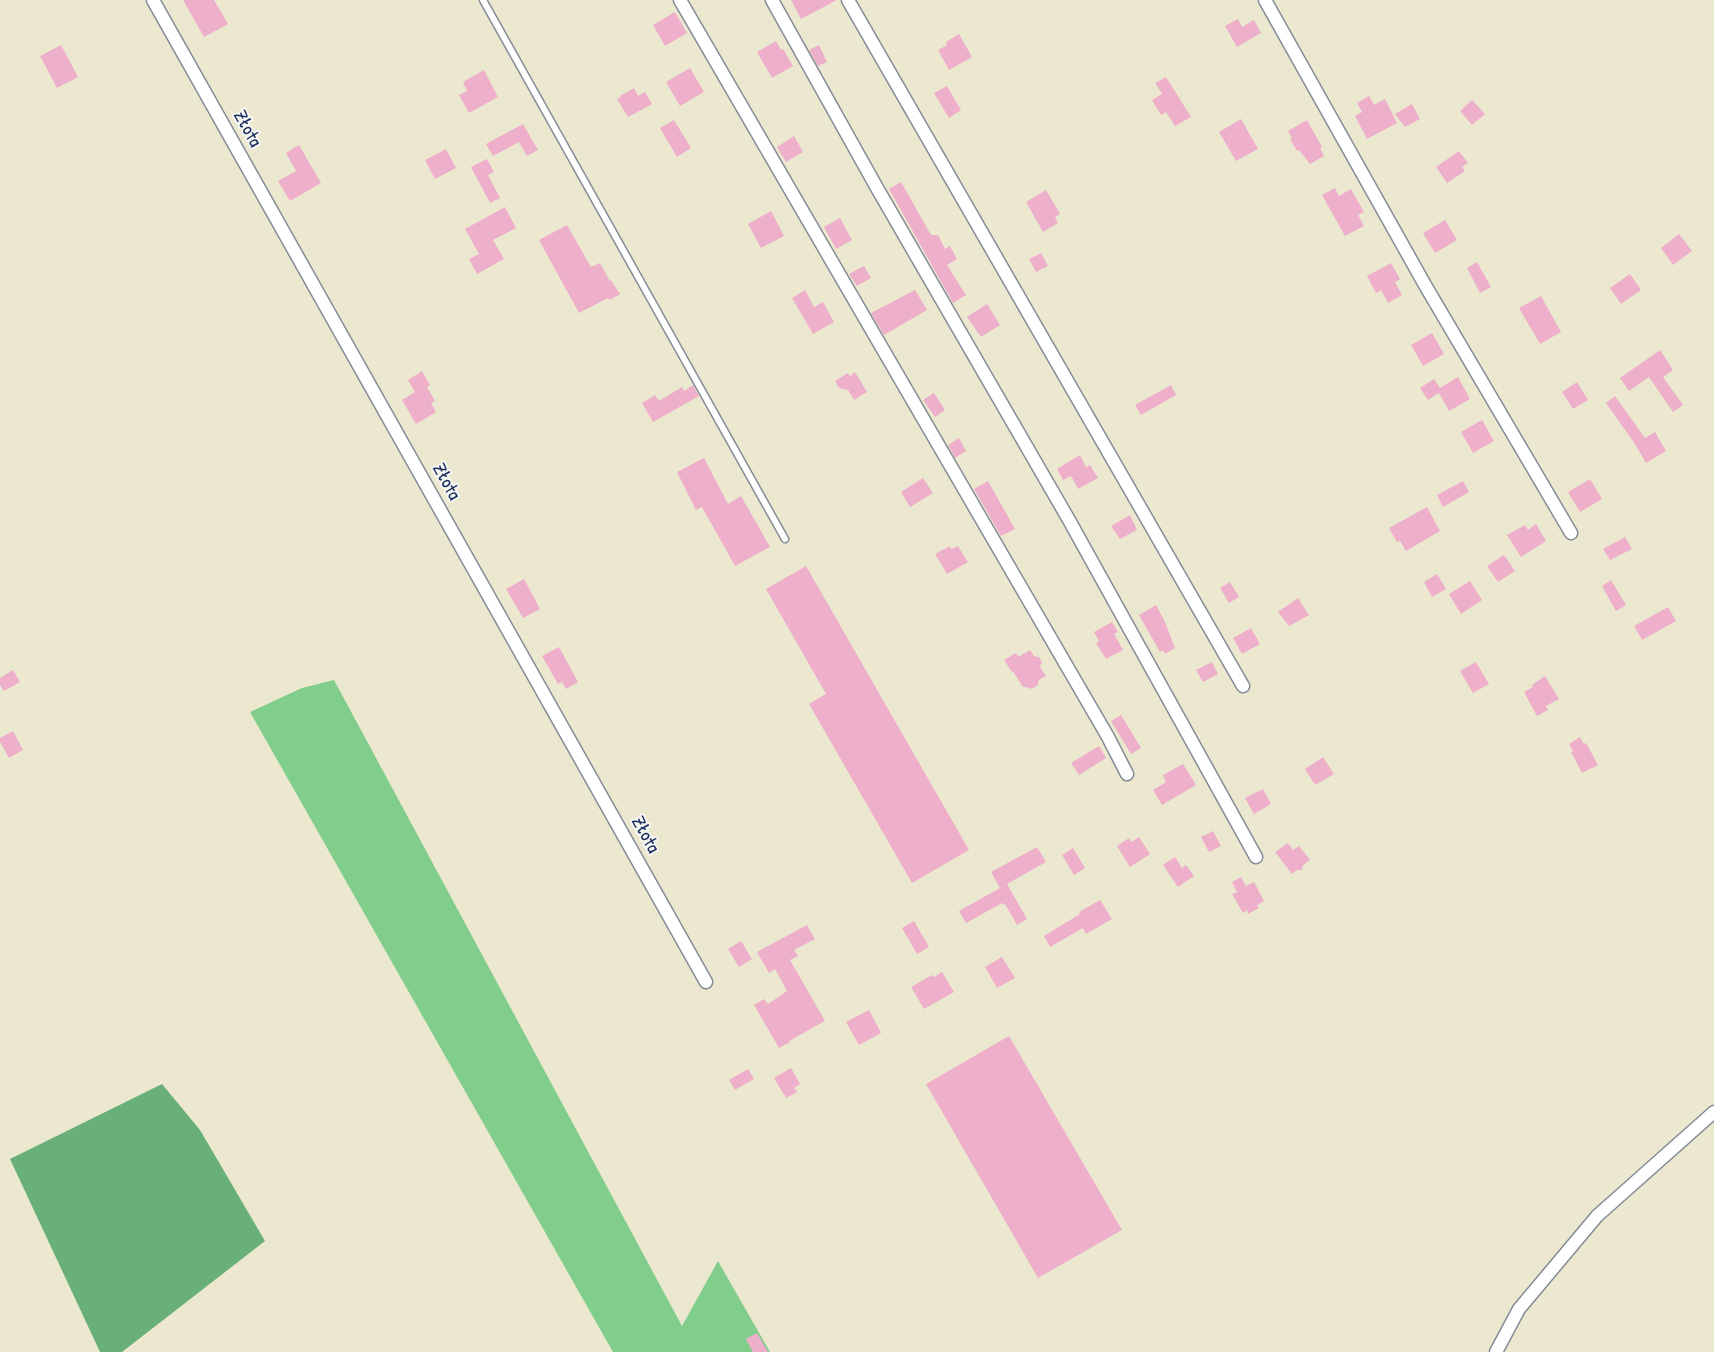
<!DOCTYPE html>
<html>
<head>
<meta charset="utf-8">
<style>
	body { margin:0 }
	canvas { display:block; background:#ece8cf }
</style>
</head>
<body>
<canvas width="1714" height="1352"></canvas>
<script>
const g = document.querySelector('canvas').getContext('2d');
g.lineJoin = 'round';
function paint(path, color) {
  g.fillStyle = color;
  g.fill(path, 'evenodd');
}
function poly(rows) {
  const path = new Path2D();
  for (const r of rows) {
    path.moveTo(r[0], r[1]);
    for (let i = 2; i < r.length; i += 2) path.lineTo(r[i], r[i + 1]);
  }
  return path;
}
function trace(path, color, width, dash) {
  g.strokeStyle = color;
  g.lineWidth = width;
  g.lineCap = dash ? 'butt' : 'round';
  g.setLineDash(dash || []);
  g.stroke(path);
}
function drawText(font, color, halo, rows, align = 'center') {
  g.font = font + ' "Patrick Hand",sans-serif';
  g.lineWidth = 4;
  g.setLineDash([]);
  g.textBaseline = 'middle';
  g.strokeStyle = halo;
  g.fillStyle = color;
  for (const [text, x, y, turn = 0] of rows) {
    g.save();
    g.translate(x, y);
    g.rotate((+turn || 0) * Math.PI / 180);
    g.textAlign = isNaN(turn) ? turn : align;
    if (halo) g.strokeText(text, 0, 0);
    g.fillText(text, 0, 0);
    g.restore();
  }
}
paint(poly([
	[334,680,682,1326,718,1261,770,1352,613,1352,250,712,302,688]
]), '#81cd8b');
paint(poly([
	[162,1084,200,1130,265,1241,122,1352,100,1352,10,1159]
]), '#68b077');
paint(poly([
	[183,0,214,0,228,24,204,37],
	[791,0,837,0,801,19],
	[675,12,687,33,665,46,653,25],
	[1238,19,1242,27,1254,20,1261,33,1237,47,1225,26],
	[959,34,972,57,949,70,938,50,947,45,946,42],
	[776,41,781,50,783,49,793,66,772,78,757,52],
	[61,45,78,77,57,88,40,56],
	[819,45,827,62,818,66,809,50],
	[690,68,704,92,680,106,666,82],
	[484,70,498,97,469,113,459,95,467,91,463,82],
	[1166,77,1191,117,1175,126,1166,112,1161,115,1152,100,1162,94,1155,83],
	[947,86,961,110,949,118,934,93],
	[634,88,638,96,645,92,652,104,628,117,617,99,621,97,620,96],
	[1369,96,1374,105,1385,99,1397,123,1367,139,1355,116,1362,112,1357,103],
	[1472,100,1485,114,1472,125,1460,111],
	[1412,104,1420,119,1405,127,1395,114],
	[1241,119,1258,149,1236,161,1219,132],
	[674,120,691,148,677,157,660,128],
	[1307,120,1322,147,1320,148,1324,156,1310,164,1299,150,1297,151,1290,139,1292,138,1288,131],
	[523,124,538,150,527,156,519,142,493,156,486,144],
	[794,136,803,152,786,162,777,147],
	[299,145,321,183,290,201,278,181,296,171,286,153],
	[446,149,456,168,435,179,425,160],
	[1459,151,1468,163,1462,167,1465,171,1447,183,1436,167],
	[487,159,494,172,488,175,500,198,490,203,471,167],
	[901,182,931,235,938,235,945,249,950,246,957,259,947,265,966,295,953,303,889,189],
	[1335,188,1339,196,1351,189,1364,212,1358,215,1364,226,1345,236,1322,195],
	[1046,190,1060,214,1055,217,1058,223,1043,232,1026,202],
	[505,207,516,228,493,240,504,259,477,274,469,259,479,254,465,229],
	[771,211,784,236,761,248,748,224],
	[840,218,852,240,836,249,824,227],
	[1445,220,1457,240,1435,253,1423,233],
	[567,225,591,267,600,263,610,281,611,280,620,294,610,300,608,298,579,313,539,240],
	[1679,234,1692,251,1673,265,1661,248],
	[1041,253,1048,266,1036,272,1029,259],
	[1477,262,1491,287,1480,293,1467,268],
	[1391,263,1400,279,1395,282,1402,295,1388,303,1381,290,1376,293,1367,276],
	[864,266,871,278,857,286,849,274],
	[1630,274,1641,290,1621,304,1610,288],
	[805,290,814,307,823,302,834,322,813,334,792,298],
	[915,290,927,310,884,335,871,313],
	[1541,296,1561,332,1540,344,1519,308],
	[987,304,1000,325,981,337,967,317],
	[1432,333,1444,354,1423,366,1411,345],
	[1660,350,1673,370,1663,377,1683,405,1673,412,1649,377,1629,391,1620,378],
	[422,371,430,385,427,387,435,401,431,403,436,412,416,424,402,400,415,392,408,380],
	[855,372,867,392,854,400,848,390,839,388,835,381,848,373,850,376],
	[1458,377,1470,399,1449,411,1439,393,1428,400,1420,388,1434,379,1440,388],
	[1577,382,1588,400,1573,409,1562,392],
	[693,385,699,396,653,422,642,403,655,395,659,401,682,387,684,391],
	[1171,385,1176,395,1141,415,1135,405],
	[934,393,945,410,935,417,923,400],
	[1615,396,1645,438,1655,432,1666,451,1646,463,1635,444,1606,403],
	[1482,420,1494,441,1473,453,1461,432],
	[959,438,966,451,955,458,948,445],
	[1080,455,1086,467,1090,465,1098,478,1078,489,1071,476,1063,480,1057,469],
	[704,458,728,504,741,496,770,547,735,566,702,507,696,510,677,472],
	[923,478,933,493,910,507,901,492],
	[1590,479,1602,499,1580,512,1568,492],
	[988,481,1015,529,1001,536,974,489],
	[1463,481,1469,492,1443,507,1437,495],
	[1427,507,1440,531,1406,551,1400,541,1397,542,1389,528],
	[1130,515,1137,530,1120,539,1111,526],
	[1536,524,1546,541,1521,557,1507,535,1525,525,1528,530],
	[1625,537,1632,549,1610,560,1603,549],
	[950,546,951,549,958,546,968,562,947,574,935,554],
	[1504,555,1515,571,1498,582,1487,566],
	[806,566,969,850,912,883,809,704,826,694,766,589],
	[1437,574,1446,589,1432,597,1424,582],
	[524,579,540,609,523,618,506,589],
	[1611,580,1626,605,1616,611,1602,586],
	[1470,581,1482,600,1461,614,1449,594],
	[1230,582,1239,597,1229,603,1220,588],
	[1298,598,1309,615,1289,626,1278,612],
	[1156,605,1165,622,1175,648,1165,654,1163,650,1160,652,1139,615],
	[1668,607,1676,621,1642,640,1634,626],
	[1112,622,1118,632,1114,634,1123,650,1106,659,1096,643,1099,641,1094,632],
	[1251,628,1260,644,1242,654,1233,638],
	[559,647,578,682,566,689,562,682,558,684,542,656],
	[1030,650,1034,656,1039,657,1042,662,1040,667,1046,676,1039,680,1038,685,1032,689,1022,686,1013,671,1012,672,1004,660,1016,653,1018,657],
	[1212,662,1218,674,1203,682,1196,670],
	[1476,662,1489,684,1473,693,1460,671],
	[13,670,20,682,4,691,0,685,0,678],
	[1545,676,1559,699,1546,706,1548,710,1537,716,1524,692,1533,687,1532,685],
	[1121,715,1141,748,1131,754,1111,721],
	[13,731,23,750,9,758,0,742,0,738],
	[1580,737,1584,744,1586,743,1598,765,1582,773,1571,752,1573,751,1569,744],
	[1099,746,1106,758,1079,775,1071,763],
	[1323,757,1334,774,1315,785,1305,769],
	[1183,764,1196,785,1162,805,1153,790,1166,782,1163,775],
	[1263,789,1271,804,1254,814,1245,798],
	[1213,831,1221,846,1209,852,1201,837],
	[1139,837,1150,854,1130,867,1117,846,1129,838,1131,842],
	[1288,843,1293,850,1299,846,1310,860,1303,865,1302,870,1297,870,1292,874,1275,852],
	[1037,847,1046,862,1007,884,1027,919,1017,925,1005,904,1004,905,1002,903,966,923,959,911,1000,888,991,872],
	[1073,848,1085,868,1074,875,1062,855],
	[1175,857,1182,868,1186,865,1194,876,1178,887,1163,865],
	[1241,877,1246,886,1254,882,1264,901,1257,905,1259,908,1248,914,1247,910,1243,913,1232,894,1237,892,1232,882],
	[1100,900,1112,919,1086,934,1083,928,1050,947,1044,936,1080,914,1079,912],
	[914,921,929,947,917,954,902,928],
	[807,925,815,939,794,950,798,956,790,960,825,1021,789,1041,790,1042,779,1048,754,1005,764,999,768,1004,787,991,775,969,769,973,757,952],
	[741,941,752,959,739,967,728,949],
	[1002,957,1015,978,997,988,985,967],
	[942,972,954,992,924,1009,911,987,932,975,934,977],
	[869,1010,881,1033,859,1045,846,1022],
	[1009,1036,1122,1230,1038,1278,926,1084],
	[791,1068,800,1084,794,1088,797,1092,786,1098,774,1078],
	[748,1069,754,1079,735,1090,729,1080],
	[757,1333,768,1352,753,1352,746,1339]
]), '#edafca');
const service = poly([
	[483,0,785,539]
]);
const minor = poly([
	[153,0,706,982],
	[680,0,1108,737,1127,774],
	[772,0,877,188,1069,520,1256,857],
	[848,0,1243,686],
	[1265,0,1425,285,1571,533],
	[1496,1352,1519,1309,1597,1216,1714,1112]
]);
trace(service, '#848c96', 9);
trace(minor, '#848c96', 15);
trace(service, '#fff', 6);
trace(minor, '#fff', 12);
drawText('19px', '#1b2f5e', '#f6f6f2', [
	["Złota",247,129,61],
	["Złota",446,482,61],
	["Złota",645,835,61]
]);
</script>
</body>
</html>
